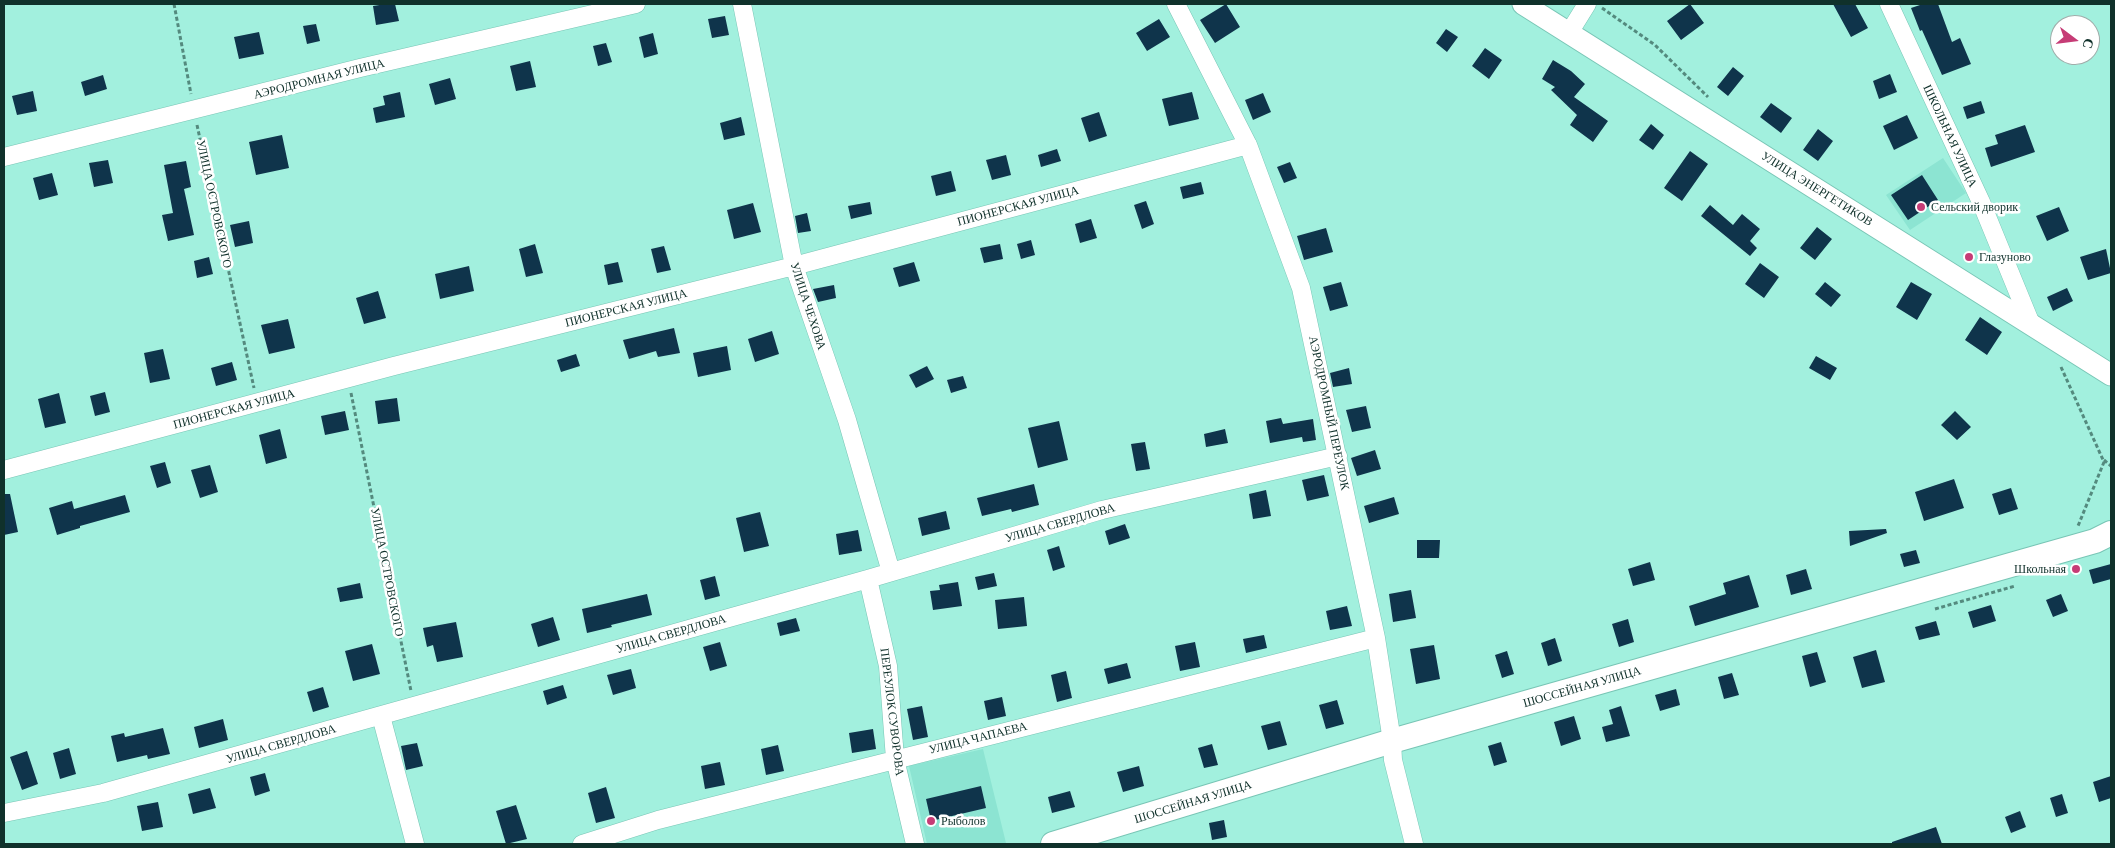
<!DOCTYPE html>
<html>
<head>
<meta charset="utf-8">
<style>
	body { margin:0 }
	#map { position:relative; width:2115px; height:848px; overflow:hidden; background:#a2f0de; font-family:"Crimson Pro",serif }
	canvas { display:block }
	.frame { position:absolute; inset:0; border:5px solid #10312b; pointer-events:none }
	.north { position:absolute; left:2050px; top:15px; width:50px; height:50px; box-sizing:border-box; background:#fff; border:1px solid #9fadaa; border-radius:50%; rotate:105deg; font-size:14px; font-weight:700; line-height:20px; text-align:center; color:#10312b }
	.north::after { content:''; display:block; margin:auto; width:18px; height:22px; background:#c63c76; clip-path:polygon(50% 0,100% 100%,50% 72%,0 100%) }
</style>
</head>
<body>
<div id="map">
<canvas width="2115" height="848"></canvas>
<div class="frame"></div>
<div class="north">С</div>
</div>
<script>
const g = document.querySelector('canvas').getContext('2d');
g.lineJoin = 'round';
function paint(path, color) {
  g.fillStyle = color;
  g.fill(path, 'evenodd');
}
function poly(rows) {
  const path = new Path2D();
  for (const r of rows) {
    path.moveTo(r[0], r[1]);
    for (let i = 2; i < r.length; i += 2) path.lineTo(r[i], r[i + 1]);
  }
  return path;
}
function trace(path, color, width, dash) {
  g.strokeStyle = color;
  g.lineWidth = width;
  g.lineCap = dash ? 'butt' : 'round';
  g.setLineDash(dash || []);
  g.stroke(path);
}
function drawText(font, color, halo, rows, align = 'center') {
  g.font = font + ' "Crimson Pro",serif';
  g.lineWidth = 5;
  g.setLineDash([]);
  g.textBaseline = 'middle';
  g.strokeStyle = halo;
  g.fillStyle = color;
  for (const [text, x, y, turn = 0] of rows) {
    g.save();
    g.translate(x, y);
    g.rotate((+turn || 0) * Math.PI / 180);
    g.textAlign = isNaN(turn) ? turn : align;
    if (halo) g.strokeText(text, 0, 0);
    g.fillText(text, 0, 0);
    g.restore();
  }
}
paint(poly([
	[1943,158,1966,193,1910,230,1886,195],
	[983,749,1006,843,927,844,909,766]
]), '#8ce4d2');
paint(poly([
	[386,4,395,4,399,21,376,25,373,6],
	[1226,4,1240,27,1215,43,1200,20],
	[1690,4,1704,23,1681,40,1667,21],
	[1833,4,1855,4,1868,28,1851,37],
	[1923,4,1938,4,1952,42,1960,38,1971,64,1942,75,1922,30,1920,31,1911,8],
	[725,16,729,35,712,38,708,19],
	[1159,19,1170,37,1147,51,1136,33],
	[316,24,320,41,307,44,303,26],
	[1446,29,1458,37,1447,52,1436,43],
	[259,32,264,54,239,59,234,37],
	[653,33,658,54,644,58,639,37],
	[606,43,612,62,598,66,593,46],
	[1485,48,1502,60,1489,79,1472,66],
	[1553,60,1571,71,1585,84,1574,97,1608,121,1593,142,1570,125,1577,115,1551,90,1555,87,1542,79],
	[530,61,536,87,516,91,510,66],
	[1733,67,1744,76,1728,96,1717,87],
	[1890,74,1897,92,1879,99,1873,81],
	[103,75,107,89,85,96,81,82],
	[450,78,456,99,435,105,429,84],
	[33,91,37,111,17,115,12,96],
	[400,92,405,117,376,123,373,108,385,105,383,96],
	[1192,92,1199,119,1169,126,1162,99],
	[1263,93,1271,112,1253,120,1245,100],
	[1981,101,1985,113,1967,119,1963,107],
	[1771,103,1792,118,1781,133,1760,117],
	[1099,112,1107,136,1089,142,1081,118],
	[1907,115,1918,138,1894,150,1883,126],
	[741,117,745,135,724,140,720,123],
	[1651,124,1664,135,1653,150,1639,140],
	[2025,125,2035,152,1991,167,1985,148,1998,144,1995,135],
	[1818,129,1833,141,1818,161,1803,150],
	[282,135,289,168,256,175,249,142],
	[1057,149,1061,161,1041,167,1038,155],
	[1690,151,1708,164,1682,201,1664,188],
	[1006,155,1011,175,992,180,986,160],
	[108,160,113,183,94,187,89,163],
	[186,161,191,187,184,189,194,235,168,241,162,215,173,213,164,165],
	[1290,162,1297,178,1284,183,1277,167],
	[951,171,956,191,936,196,931,176],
	[52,173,58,195,39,200,33,178],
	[1922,175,1938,200,1908,220,1891,195],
	[1201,182,1204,194,1183,199,1180,187],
	[1146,201,1154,224,1142,229,1134,205],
	[870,202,872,214,851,219,848,206],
	[753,203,761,232,734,239,727,210],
	[1710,205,1733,225,1742,214,1760,229,1750,241,1757,248,1750,256,1701,216],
	[2059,207,2069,231,2047,241,2036,216],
	[807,213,811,231,798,233,795,216],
	[1091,219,1097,238,1080,243,1075,224],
	[249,221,253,243,235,247,230,225],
	[1817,227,1832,239,1815,260,1800,248],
	[1326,228,1333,252,1304,260,1297,236],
	[1031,240,1035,255,1021,259,1017,244],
	[535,244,543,273,526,277,519,249],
	[1000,244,1003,259,984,263,980,248],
	[664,246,671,270,657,273,651,249],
	[2106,249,2111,273,2088,280,2080,257],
	[209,257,213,274,197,278,194,261],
	[618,262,623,282,608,285,604,265],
	[914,262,920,281,899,287,893,268],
	[1760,263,1779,277,1764,298,1745,284],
	[469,266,474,291,440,299,435,274],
	[1341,282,1348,306,1330,311,1323,287],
	[1825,282,1841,295,1831,307,1815,294],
	[1911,282,1932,294,1917,320,1896,307],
	[834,285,836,298,818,302,813,289],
	[2067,288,2073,301,2053,311,2047,297],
	[378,291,386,318,364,324,356,298],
	[1980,317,2002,332,1987,355,1965,340],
	[288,319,295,348,269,354,261,325],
	[674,328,680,353,658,357,656,351,629,359,623,340],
	[772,331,779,354,755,362,748,339],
	[727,346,731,370,698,377,693,353],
	[163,349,170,379,150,383,144,353],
	[576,354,580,366,561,372,557,360],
	[1816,356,1837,368,1830,380,1809,368],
	[232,362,237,380,216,386,211,368],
	[927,366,934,379,916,388,909,375],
	[1349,368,1352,384,1333,387,1330,373],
	[963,376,967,388,951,393,947,380],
	[105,392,110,412,95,416,90,396],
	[59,393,66,423,45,428,38,399],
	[397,398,400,421,378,424,375,401],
	[1366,406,1371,428,1352,432,1346,410],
	[345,411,349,430,325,435,321,416],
	[1955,411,1971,427,1957,440,1941,425],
	[1281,418,1283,424,1313,419,1316,440,1303,442,1302,437,1270,443,1266,421],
	[1059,421,1068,460,1038,468,1028,428],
	[280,429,287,458,266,464,259,435],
	[1225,429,1228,443,1206,447,1204,434],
	[1145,442,1150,469,1136,471,1131,444],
	[1375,450,1381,469,1357,476,1351,458],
	[165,462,171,483,157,488,150,466],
	[210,465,218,492,200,498,191,470],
	[1324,475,1329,496,1307,501,1302,480],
	[1954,479,1964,508,1924,521,1915,492],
	[1034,484,1039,505,1012,512,1011,509,982,516,977,498],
	[2011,488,2018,509,1999,515,1992,494],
	[1266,490,1271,516,1253,519,1249,494],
	[4,494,10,494,18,532,4,535],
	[125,495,130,512,80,526,80,528,57,535,49,508,72,501,74,509],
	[1394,497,1399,514,1369,523,1364,506],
	[946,511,950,529,922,536,918,518],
	[760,512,769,546,744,552,736,518],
	[1125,524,1130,538,1109,545,1105,531],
	[1886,529,1887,533,1850,546,1849,531],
	[858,530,862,551,839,555,836,534],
	[1417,540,1440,540,1439,558,1417,558],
	[1059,546,1065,567,1053,571,1047,550],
	[1916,550,1920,563,1904,567,1900,554],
	[1650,562,1655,580,1633,586,1628,569],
	[2111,564,2111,579,2093,584,2089,570],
	[1806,569,1812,589,1791,595,1786,575],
	[994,573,997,586,978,590,975,577],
	[1749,575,1759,607,1695,626,1689,606,1726,594,1723,583],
	[715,576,720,596,705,600,700,580],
	[958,582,962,606,933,610,930,591,940,590,939,585],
	[360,583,363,598,340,602,337,588],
	[1411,590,1416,618,1393,622,1389,594],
	[647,594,652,615,611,625,612,627,587,633,582,609],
	[2061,594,2068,611,2053,617,2046,600],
	[1024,597,1027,626,998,629,995,600],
	[1991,605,1996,621,1973,628,1968,612],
	[1347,606,1352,626,1330,630,1326,611],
	[553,617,560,640,538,647,531,624],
	[796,618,800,631,780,636,777,623],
	[1628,619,1634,642,1619,647,1612,624],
	[1936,621,1940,635,1919,640,1915,627],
	[456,622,463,657,437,662,433,645,427,647,423,628],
	[1264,635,1267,648,1246,653,1243,639],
	[1555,638,1562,661,1548,666,1541,643],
	[720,642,727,666,710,671,703,647],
	[1195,642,1200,667,1180,671,1175,646],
	[372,644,380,674,353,681,345,651],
	[1434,645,1440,679,1416,684,1410,649],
	[1876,650,1885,682,1862,688,1853,657],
	[1507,651,1514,674,1502,678,1495,655],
	[1817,652,1826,682,1810,687,1802,656],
	[1127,663,1131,678,1108,684,1104,669],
	[631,669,636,688,613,695,607,675],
	[1066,671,1072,698,1057,702,1051,675],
	[1732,673,1739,695,1724,699,1718,677],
	[563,685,567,698,547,705,543,691],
	[323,687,329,707,313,712,307,692],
	[1676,689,1680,705,1660,711,1655,695],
	[1002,697,1006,716,988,720,984,701],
	[1337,700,1344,724,1326,729,1319,705],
	[922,706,928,737,913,740,907,709],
	[1621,706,1630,736,1606,742,1602,727,1613,724,1609,710],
	[1574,716,1581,739,1561,746,1554,722],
	[223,719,228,740,199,748,194,727],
	[1280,721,1287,745,1268,750,1261,726],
	[163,728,170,754,148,759,147,755,117,762,111,736,124,733,125,737],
	[873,729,876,749,852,753,849,733],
	[1501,742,1507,762,1494,766,1488,746],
	[417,743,423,766,406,770,401,746],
	[1212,744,1218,765,1204,768,1198,748],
	[778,745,784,771,766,775,761,749],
	[69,748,76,774,60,779,53,753],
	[27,751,38,784,22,790,10,757],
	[720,762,725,785,705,789,701,766],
	[1139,766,1144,786,1123,792,1117,772],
	[265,773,270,791,255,796,250,777],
	[2111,776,2111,798,2099,802,2093,782],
	[981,786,986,808,931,821,926,799],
	[606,787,615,818,596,823,588,793],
	[210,788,216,808,193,814,188,794],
	[1070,791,1075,807,1052,813,1048,797],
	[2062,794,2068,813,2056,817,2050,798],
	[158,802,163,827,142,831,137,806],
	[516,805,527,839,506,844,496,811],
	[2020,811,2026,827,2011,833,2005,817],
	[1224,820,1227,837,1212,840,1209,823],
	[1936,827,1942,844,1892,844,1892,842]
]), '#0f344b');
const minor = poly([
	[742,4,794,266,847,420,891,572],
	[1176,4,1248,145,1301,288,1376,638,1392,741,1393,760,1414,844],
	[1889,4,1981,202,2031,324],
	[1569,33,1587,4],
	[4,157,360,68,636,4],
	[4,470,394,366,794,266,1248,145],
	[868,579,888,666,895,759,915,844],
	[381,716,415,844],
	[4,813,103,793,868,579,1102,510,1338,456],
	[582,844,658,820,1376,638]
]);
const tertiary = poly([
	[1523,4,2111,375]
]);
const secondary = poly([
	[1053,844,1392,741,2095,541,2111,533]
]);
trace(minor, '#78c5b5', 19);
trace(tertiary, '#78c5b5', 23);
trace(secondary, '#78c5b5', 26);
trace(poly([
	[174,4,191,94],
	[1602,8,1655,45,1708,97],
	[197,125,254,388],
	[2061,367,2104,462,2078,526],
	[351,393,411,691],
	[2104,460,2111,466],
	[1935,609,2015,586]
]), '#548a7e', 3, [4, 2.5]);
trace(minor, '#fff', 18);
trace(tertiary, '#fff', 21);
trace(secondary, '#fff', 24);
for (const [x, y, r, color] of [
	[1921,207,5,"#c63c76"],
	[1969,257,5,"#c63c76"],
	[2076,569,5,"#c63c76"],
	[931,821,5,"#c63c76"]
]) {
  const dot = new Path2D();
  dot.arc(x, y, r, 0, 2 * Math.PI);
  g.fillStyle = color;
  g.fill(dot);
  trace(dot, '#fff', 2);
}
drawText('12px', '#10312b', '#fff', [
	["АЭРОДРОМНАЯ УЛИЦА",319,79,-14],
	["ШКОЛЬНАЯ УЛИЦА",1950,136,65],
	["УЛИЦА ЭНЕРГЕТИКОВ",1817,189,32],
	["УЛИЦА ОСТРОВСКОГО",214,204,78],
	["ПИОНЕРСКАЯ УЛИЦА",1018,206,-15],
	["УЛИЦА ЧЕХОВА",808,306,72],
	["ПИОНЕРСКАЯ УЛИЦА",626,308,-14],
	["ПИОНЕРСКАЯ УЛИЦА",234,409,-15],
	["АЭРОДРОМНЫЙ ПЕРЕУЛОК",1329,413,78],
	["УЛИЦА СВЕРДЛОВА",1060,523,-16],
	["УЛИЦА ОСТРОВСКОГО",387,572,79],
	["УЛИЦА СВЕРДЛОВА",671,634,-16],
	["ШОССЕЙНАЯ УЛИЦА",1582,687,-16],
	["ПЕРЕУЛОК СУВОРОВА",892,712,83],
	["УЛИЦА ЧАПАЕВА",978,738,-14],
	["УЛИЦА СВЕРДЛОВА",281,744,-16],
	["ШОССЕЙНАЯ УЛИЦА",1193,802,-17]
]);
drawText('12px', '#10312b', '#fff', [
	["Сельский дворик",1931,207],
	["Глазуново",1979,257],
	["Школьная",2066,569,"right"],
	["Рыболов",941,821]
], 'left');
</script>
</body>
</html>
